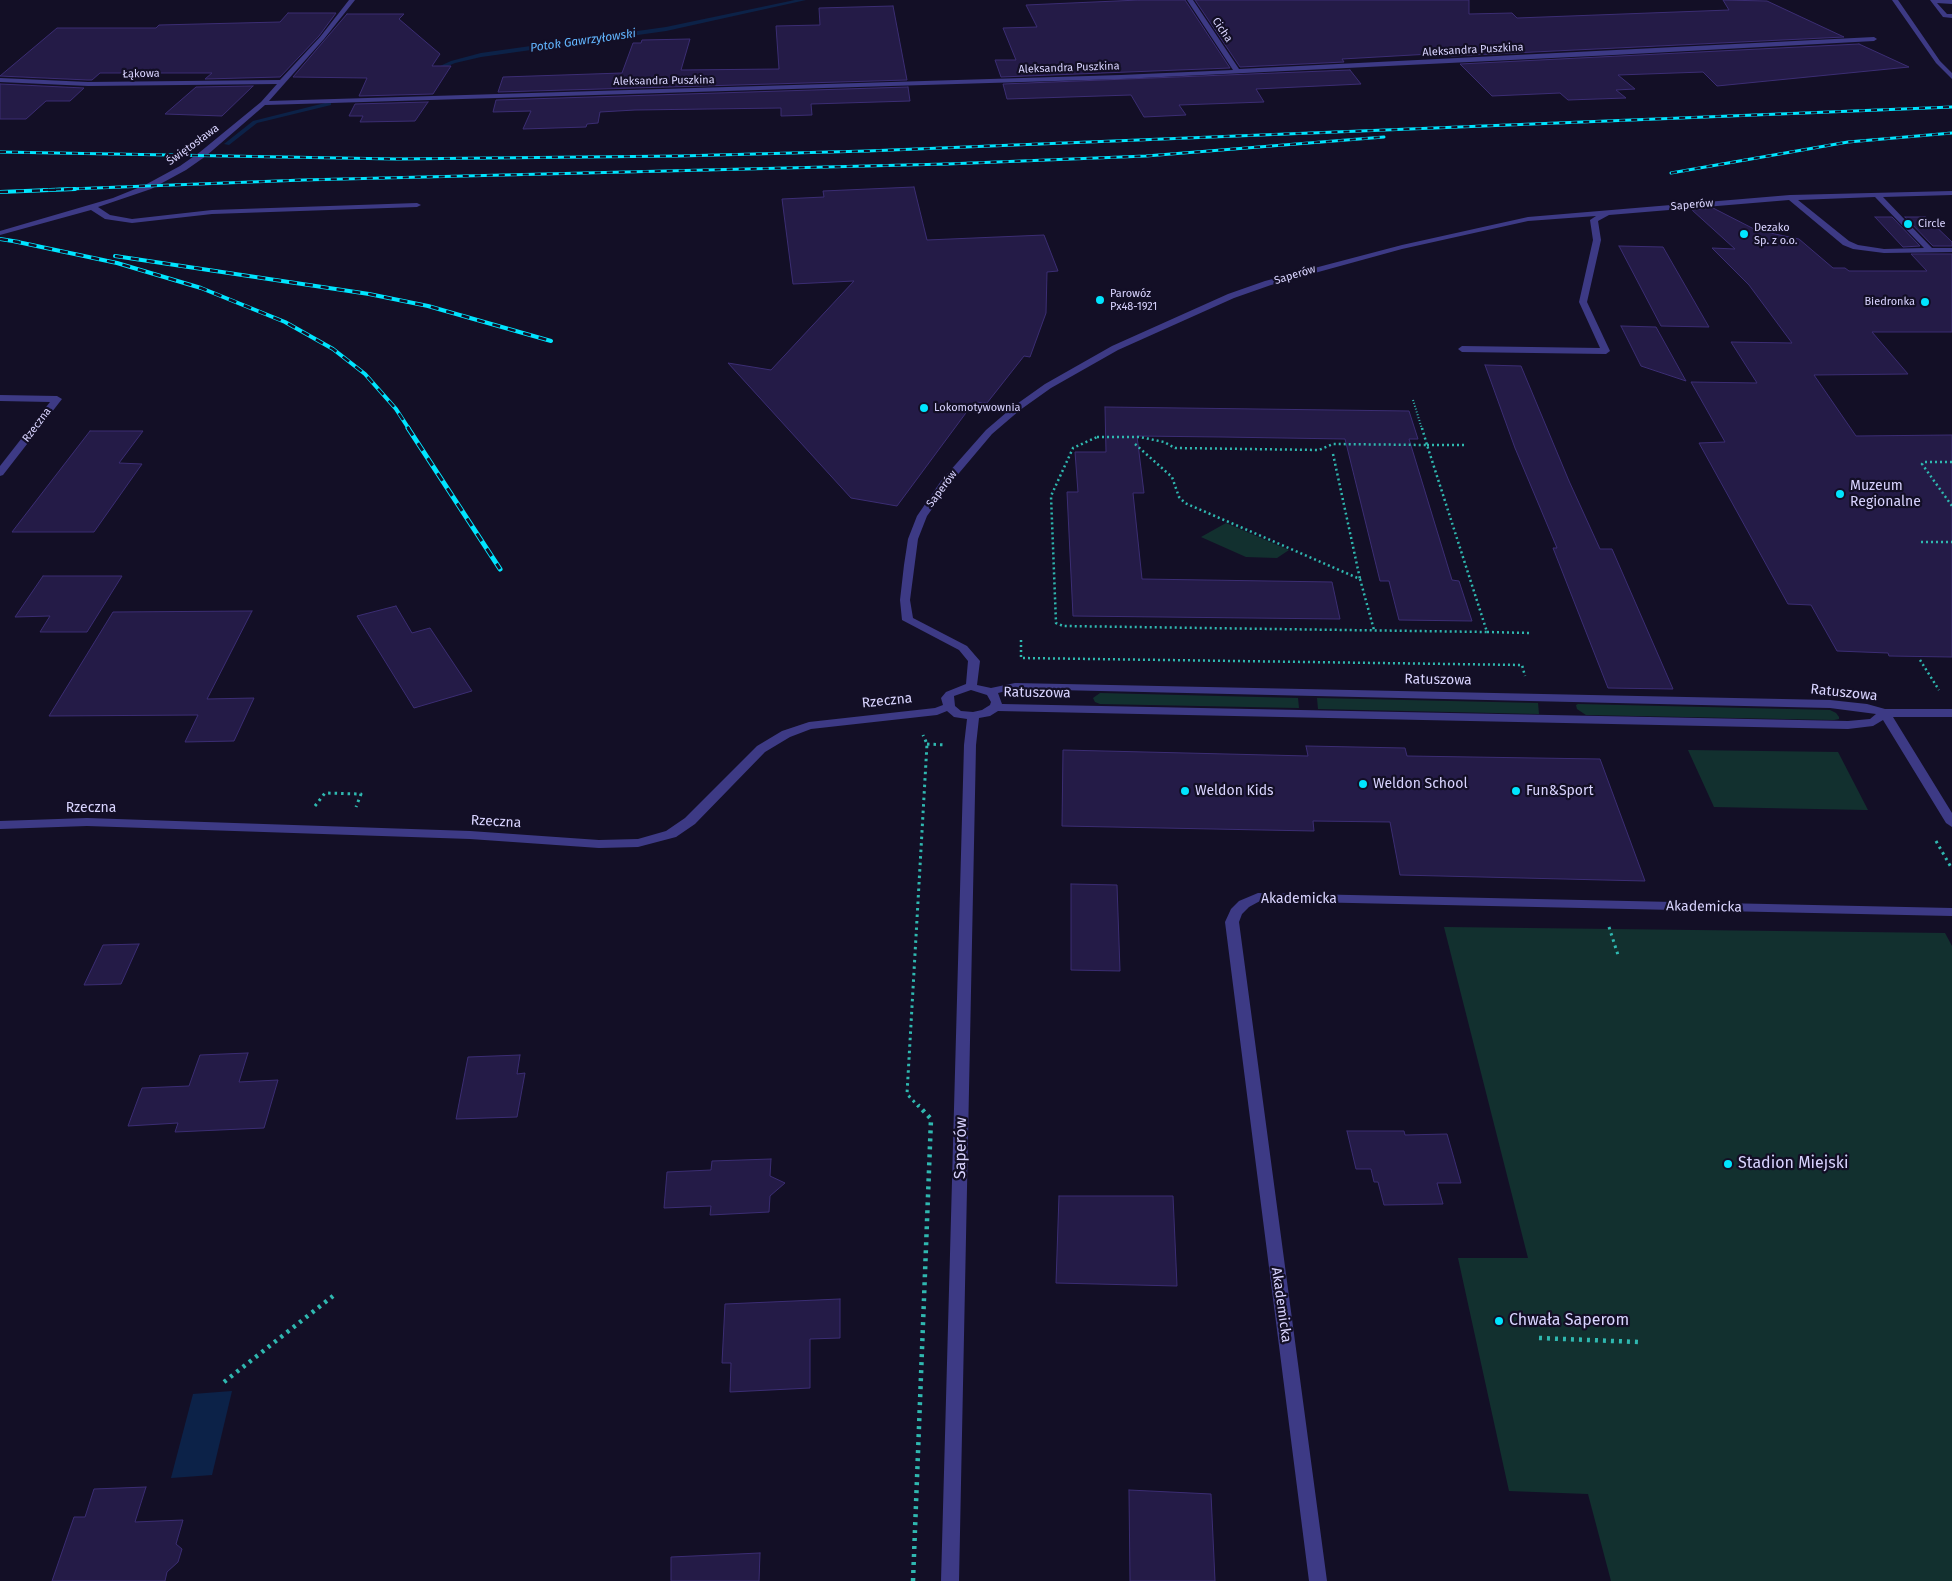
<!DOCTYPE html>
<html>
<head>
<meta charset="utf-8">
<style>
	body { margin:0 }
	canvas { display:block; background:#130f26 }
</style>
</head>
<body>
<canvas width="1952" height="1581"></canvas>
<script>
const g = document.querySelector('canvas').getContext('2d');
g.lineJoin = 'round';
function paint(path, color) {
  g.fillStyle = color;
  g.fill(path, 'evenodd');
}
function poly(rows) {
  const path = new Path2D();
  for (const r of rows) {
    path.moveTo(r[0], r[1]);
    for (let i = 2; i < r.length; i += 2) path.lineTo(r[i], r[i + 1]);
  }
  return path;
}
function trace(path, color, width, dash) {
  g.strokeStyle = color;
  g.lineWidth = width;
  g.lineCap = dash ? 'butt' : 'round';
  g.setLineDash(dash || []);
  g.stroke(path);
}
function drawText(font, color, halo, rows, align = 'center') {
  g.font = font + ' "Fira Sans",sans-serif';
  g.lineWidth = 4.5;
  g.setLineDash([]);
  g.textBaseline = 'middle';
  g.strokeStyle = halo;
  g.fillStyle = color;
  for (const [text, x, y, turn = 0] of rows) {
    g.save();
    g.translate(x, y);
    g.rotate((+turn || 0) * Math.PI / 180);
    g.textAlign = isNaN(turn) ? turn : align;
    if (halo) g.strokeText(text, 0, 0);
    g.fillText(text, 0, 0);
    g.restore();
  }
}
paint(poly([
	[1226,523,1289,550,1277,558,1246,557,1201,537],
	[1100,693,1298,698,1299,708,1100,704,1095,702,1093,698],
	[1317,698,1538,703,1539,714,1318,709],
	[1578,704,1830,710,1836,713,1839,717,1839,719,1834,720,1586,715,1577,709,1576,705],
	[1688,750,1838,752,1868,810,1714,807],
	[1444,927,1945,933,1952,946,1952,1581,1611,1581,1588,1494,1509,1491,1458,1258,1528,1258]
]), '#12302f');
paint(poly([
	[232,1391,212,1475,171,1478,193,1394]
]), '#0c2248');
paint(poly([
	[795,0,806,0,666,31,481,57,455,63,432,73,427,72,451,61,481,53,666,27,795,0],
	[329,102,331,103,331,105,257,123,229,145,224,144,253,121,329,102]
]), '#0c2248');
const building = poly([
	[1139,0,1185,0,1230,68,1001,77,995,60,1016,60,1003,28,1037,27,1026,5,1139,0],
	[1195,0,1469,0,1469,14,1512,13,1517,18,1729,10,1723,0,1767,1,1844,37,1451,56,1448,53,1342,59,1344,62,1240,67,1195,0],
	[893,6,907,80,498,92,503,77,622,73,633,43,641,43,642,40,690,39,681,70,779,69,776,26,820,25,819,8,893,6],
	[288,13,336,13,319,36,280,77,205,79,212,73,100,73,92,80,88,80,0,76,57,28,156,28,159,25,280,22,288,13],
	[347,14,404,14,399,19,440,54,432,66,451,66,433,94,359,96,367,78,293,77,347,14],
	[1859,44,1909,67,1717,86,1703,72,1618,75,1635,89,1616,90,1626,98,1568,100,1560,93,1492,96,1460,64,1859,44],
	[1350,70,1361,84,1256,89,1264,102,1179,105,1186,115,1144,117,1131,95,1007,99,1003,84,1350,70],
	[0,84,84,88,70,101,46,101,26,119,0,119,0,84],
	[253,86,222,116,165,114,196,87,253,86],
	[908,87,910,101,811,104,812,115,781,116,781,108,635,110,600,112,598,123,587,124,586,127,523,129,531,111,493,112,496,100,908,87],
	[428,102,415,121,360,122,363,116,349,116,355,104,428,102],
	[914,187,927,240,1044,235,1058,271,1047,272,1046,313,1030,357,1024,356,987,403,974,402,897,506,851,498,728,363,771,370,854,281,793,284,782,199,824,197,823,191,914,187],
	[1713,208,1756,230,1799,239,1833,268,1845,268,1849,271,1927,271,1911,254,1952,254,1952,332,1872,332,1908,374,1814,375,1856,436,1952,435,1952,657,1889,656,1888,653,1837,651,1811,605,1788,604,1699,443,1725,442,1691,382,1757,383,1731,342,1792,343,1749,285,1712,248,1735,249,1692,210,1713,208],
	[1875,217,1892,217,1920,246,1903,247,1875,217],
	[1905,217,1926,217,1952,242,1952,246,1933,246,1905,217],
	[1619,246,1663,247,1709,327,1661,326,1619,246],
	[1621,326,1656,327,1686,381,1641,366,1621,326],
	[1485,365,1521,366,1569,481,1600,549,1612,549,1673,689,1608,688,1553,548,1557,548,1515,448,1485,365],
	[1105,407,1409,411,1418,439,1409,439,1452,580,1459,581,1472,621,1399,620,1389,581,1380,581,1345,439,1222,437,1137,436,1144,493,1133,493,1142,579,1332,582,1340,619,1073,616,1067,492,1078,492,1075,452,1106,452,1105,407],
	[90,431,143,431,119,463,142,464,94,532,12,532,90,431],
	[43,576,122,576,87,632,40,632,50,616,15,617,43,576],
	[396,606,412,633,430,628,472,691,414,708,357,616,396,606],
	[252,611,207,699,254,698,234,741,185,742,198,715,49,716,113,612,252,611],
	[1306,746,1405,748,1407,756,1600,759,1645,881,1400,875,1390,822,1313,821,1314,831,1062,826,1063,750,1308,756,1306,746],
	[1071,884,1117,885,1120,971,1071,970,1071,884],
	[139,944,121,984,84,985,103,945,139,944],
	[248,1053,239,1082,278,1080,264,1128,175,1132,178,1123,128,1126,142,1088,189,1086,200,1055,248,1053],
	[520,1055,517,1074,525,1073,517,1117,456,1119,468,1057,520,1055],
	[1347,1131,1404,1131,1405,1135,1447,1134,1461,1183,1437,1183,1443,1204,1384,1205,1378,1182,1374,1182,1371,1169,1356,1169,1347,1131],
	[771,1159,770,1176,785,1183,770,1196,769,1212,710,1215,711,1206,664,1208,667,1172,711,1170,712,1161,771,1159],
	[1059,1196,1173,1196,1177,1286,1056,1283,1059,1196],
	[840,1299,840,1338,810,1339,810,1388,730,1392,731,1363,722,1363,725,1304,840,1299],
	[146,1487,135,1522,183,1520,176,1544,182,1549,178,1562,167,1572,165,1581,52,1581,74,1517,85,1517,94,1489,146,1487],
	[1129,1490,1211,1494,1215,1581,1130,1581,1129,1490],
	[760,1553,759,1581,671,1581,671,1557,760,1553]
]);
paint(building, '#241b47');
trace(building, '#3b2d73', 1);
trace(poly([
	[1413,400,1422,429]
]), '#2fb8b0', 2, [1, 2]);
trace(poly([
	[1422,428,1427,445],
	[1097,437,1140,437,1164,442,1175,448,1319,450,1333,444,1427,445,1487,632,1063,626,1056,623,1051,496,1073,448,1097,437],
	[1135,444,1172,477,1179,497,1185,503,1360,579,1374,630],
	[1427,445,1465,445],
	[1333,454,1360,579],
	[1952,462,1925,462,1922,464,1952,506],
	[1921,542,1952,542],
	[1487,632,1530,633],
	[1021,640,1021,658,1522,665,1525,676],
	[1920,660,1939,690]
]), '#2fb8b0', 2.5, [2, 3]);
trace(poly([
	[927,744,946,745],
	[315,806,325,793,361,794,356,807],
	[1936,841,1952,869],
	[1609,927,1618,955],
	[919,1107,907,1094,927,744,923,735]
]), '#2fb8b0', 3, [2.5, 4]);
trace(poly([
	[1539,1338,1639,1342],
	[224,1382,333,1296],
	[913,1581,931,1119,918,1105]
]), '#2fb8b0', 4.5, [3, 5]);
paint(poly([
	[349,0,355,0,324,39,269,101,1121,75,1233,70,1187,0,1193,0,1239,69,1874,37,1877,39,1874,41,1613,55,1121,79,265,105,206,156,186,170,151,189,98,207,110,215,132,219,212,210,417,203,421,205,417,207,212,214,132,223,105,219,91,210,0,235,0,231,113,198,145,185,180,166,200,152,261,102,277,84,88,86,0,82,0,78,88,82,280,80,320,37,349,0],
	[1892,0,1898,0,1940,61,1952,73,1952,79,1936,63,1892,0],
	[1930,0,1952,0,1952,4,1937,3,1947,14,1952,14,1952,18,1943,17,1930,0],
	[1952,191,1952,195,1883,197,1932,248,1952,248,1952,252,1884,253,1853,249,1843,245,1789,200,1609,215,1598,221,1601,240,1587,302,1610,351,1606,354,1462,352,1458,349,1462,346,1600,348,1579,302,1593,240,1590,220,1596,216,1528,221,1402,249,1271,285,1234,298,1118,350,1051,388,1020,410,992,434,949,485,927,516,918,539,910,600,913,618,967,646,980,661,977,685,991,688,1015,683,1830,700,1867,704,1885,709,1952,709,1952,717,1893,717,1952,813,1952,827,1946,823,1883,720,1873,726,1848,729,998,711,990,716,979,718,976,745,959,1581,941,1581,964,745,967,719,954,717,947,711,937,715,811,729,790,737,765,752,695,824,676,837,638,847,599,848,470,839,87,826,0,829,0,821,87,818,470,831,599,840,638,839,666,831,685,818,757,746,782,731,809,722,935,708,943,705,941,698,946,692,966,684,968,661,959,650,902,620,900,600,904,565,908,539,917,516,941,481,986,430,1014,406,1045,384,1112,346,1228,294,1265,281,1402,245,1528,217,1790,195,1952,191],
	[1875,197,1924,248,1884,249,1858,245,1849,241,1798,200,1875,197],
	[1015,689,1830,708,1876,714,1870,719,1848,721,1002,704,998,693,1015,689],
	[971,690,987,695,991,702,990,705,982,710,973,712,961,711,955,706,954,696,971,690],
	[0,395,57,396,62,399,3,475,0,476,0,466,50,402,0,401,0,395],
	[1258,893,1952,908,1952,916,1260,901,1249,907,1242,914,1239,922,1327,1581,1309,1581,1225,922,1231,909,1239,901,1258,893]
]), '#3d3a85');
const railFar2 = poly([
	[0,152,396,159,680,156,867,151,1952,107],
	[1671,173,1848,142,1952,133],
	[43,190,303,180,947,164,1146,156,1384,137]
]);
const railFar1 = poly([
	[0,192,75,189],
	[0,239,19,242],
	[13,241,117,263,201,288,285,322,333,349,365,374,396,409,409,429],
	[115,256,369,294,428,306,551,341]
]);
const rail = poly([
	[408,428,500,569]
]);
trace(railFar2, '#00e5ff', 3);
trace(railFar1, '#00e5ff', 4);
trace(rail, '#00e5ff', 5);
trace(railFar2, '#130f26', 2, [6]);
trace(railFar1, '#130f26', 2.5, [8]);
trace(rail, '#130f26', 3, [9]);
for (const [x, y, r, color] of [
	[1908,224,5,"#00e5ff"],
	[1744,234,5,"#00e5ff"],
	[1100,300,5,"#00e5ff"],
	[1925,302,5,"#00e5ff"],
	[924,408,5,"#00e5ff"],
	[1840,494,5,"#00e5ff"],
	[1363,784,5,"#00e5ff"],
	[1185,791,5,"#00e5ff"],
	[1516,791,5,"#00e5ff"],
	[1728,1164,5,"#00e5ff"],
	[1499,1321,5,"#00e5ff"]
]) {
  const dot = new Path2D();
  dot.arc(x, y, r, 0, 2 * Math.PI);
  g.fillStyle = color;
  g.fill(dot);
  trace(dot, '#130f26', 2);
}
drawText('11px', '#d9d4ff', '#130f26', [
	["Cicha",1222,30,56],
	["Aleksandra Puszkina",1473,50,-3],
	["Aleksandra Puszkina",1069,68,-2],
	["Łąkowa",141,74,-1],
	["Aleksandra Puszkina",664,81,-1],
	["Świętosława",193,145,-36],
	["Saperów",1692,205,-5],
	["Saperów",1295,275,-17],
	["Rzeczna",37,425,-53],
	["Saperów",942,489,-53]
]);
drawText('11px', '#d9d4ff', '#130f26', [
	["Circle",1918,224],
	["Dezako",1754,228],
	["Sp. z o.o.",1754,241],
	["Parowóz",1110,294],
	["Px48-1921",1110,307],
	["Biedronka",1915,302,"right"],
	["Lokomotywownia",934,408]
], 'left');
drawText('italic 12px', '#62b6ff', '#130f26', [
	["Potok Gawrzyłowski",583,41,-8]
]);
drawText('14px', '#d9d4ff', '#130f26', [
	["Muzeum",1850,486],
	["Regionalne",1850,502],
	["Weldon School",1373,784],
	["Weldon Kids",1195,791],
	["Fun&Sport",1526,791]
], 'left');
drawText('14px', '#d9d4ff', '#130f26', [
	["Ratuszowa",1438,680,1],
	["Ratuszowa",1037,693,1],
	["Ratuszowa",1844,693,6],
	["Rzeczna",887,701,-6],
	["Rzeczna",91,808],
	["Rzeczna",496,822,3],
	["Akademicka",1299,899],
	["Akademicka",1704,907,1],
	["Akademicka",1281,1305,82]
]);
drawText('16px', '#d9d4ff', '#130f26', [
	["Saperów",961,1148,-89]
]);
drawText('16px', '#d9d4ff', '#130f26', [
	["Stadion Miejski",1738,1164],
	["Chwała Saperom",1509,1321]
], 'left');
</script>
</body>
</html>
